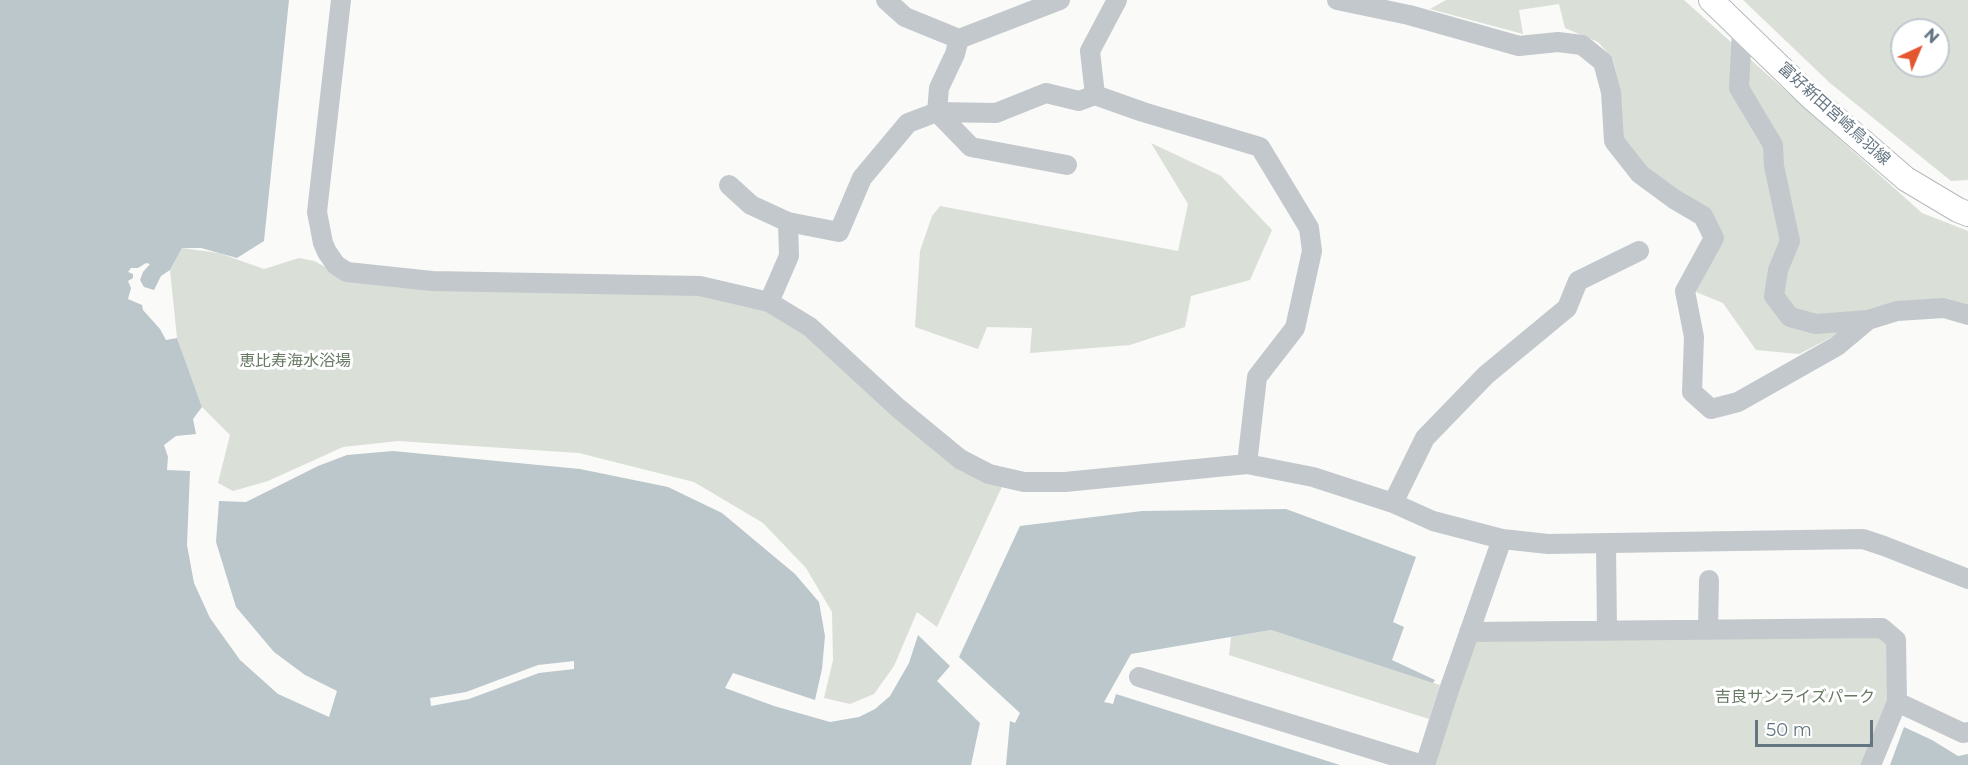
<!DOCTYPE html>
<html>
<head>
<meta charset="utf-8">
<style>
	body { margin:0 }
	#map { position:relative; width:1968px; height:765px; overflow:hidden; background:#fafaf8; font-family:Montserrat,sans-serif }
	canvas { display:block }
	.north { position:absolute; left:1890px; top:18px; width:60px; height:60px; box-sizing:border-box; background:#fff; border:2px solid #c1c8cd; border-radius:50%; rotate:44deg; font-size:16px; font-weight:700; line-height:24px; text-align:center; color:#657683 }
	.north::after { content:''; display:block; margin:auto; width:21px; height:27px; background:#e4572e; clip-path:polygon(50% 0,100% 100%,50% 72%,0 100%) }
	.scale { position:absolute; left:1755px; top:720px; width:118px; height:27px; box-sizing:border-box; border:3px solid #657683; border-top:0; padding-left:8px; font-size:18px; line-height:21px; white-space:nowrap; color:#657683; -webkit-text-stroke:4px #fff; paint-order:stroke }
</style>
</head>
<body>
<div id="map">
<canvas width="1968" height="765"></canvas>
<div class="north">N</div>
<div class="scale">50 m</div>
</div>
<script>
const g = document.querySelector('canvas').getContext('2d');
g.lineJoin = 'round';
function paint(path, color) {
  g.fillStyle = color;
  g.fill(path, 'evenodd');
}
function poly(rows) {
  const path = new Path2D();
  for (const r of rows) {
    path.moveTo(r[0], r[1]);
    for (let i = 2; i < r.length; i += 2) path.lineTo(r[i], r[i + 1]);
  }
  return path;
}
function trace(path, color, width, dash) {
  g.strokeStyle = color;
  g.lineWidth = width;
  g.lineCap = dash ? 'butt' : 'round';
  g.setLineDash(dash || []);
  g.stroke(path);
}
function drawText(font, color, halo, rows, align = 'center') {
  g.font = font + ' Montserrat,"Noto Sans JP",sans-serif';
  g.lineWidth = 6;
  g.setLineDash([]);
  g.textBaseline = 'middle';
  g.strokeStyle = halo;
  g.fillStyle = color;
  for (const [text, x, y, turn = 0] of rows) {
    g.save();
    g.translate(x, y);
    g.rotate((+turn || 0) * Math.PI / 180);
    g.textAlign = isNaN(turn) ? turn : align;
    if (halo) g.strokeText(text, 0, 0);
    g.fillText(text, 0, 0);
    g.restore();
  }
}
paint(poly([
	[1446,0,1684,0,1922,213,1968,231,1968,305,1946,298,1896,304,1799,354,1756,350,1723,303,1696,292,1722,238,1706,209,1646,168,1620,136,1620,88,1613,59,1598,42,1565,28,1559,4,1519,10,1523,34,1430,9],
	[1743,0,1968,0,1968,180,1951,181,1830,83],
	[1902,30,1938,30,1938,66,1902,66],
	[1151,143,1221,176,1272,230,1250,280,1191,296,1185,327,1130,345,1030,353,1032,328,987,327,978,349,915,327,920,251,932,216,940,206,1178,251,1188,204],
	[182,248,219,253,264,269,299,258,314,261,333,271,700,286,769,302,898,408,1006,478,937,627,917,612,894,666,874,694,850,704,824,698,833,660,832,612,806,568,763,523,694,482,579,453,398,441,343,447,268,481,233,491,218,483,230,435,202,407,177,338,170,270],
	[1271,630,1440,685,1429,719,1229,655,1231,637],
	[1469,632,1889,633,1897,702,1871,765,1425,765]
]), '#dadfd7');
paint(poly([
	[0,0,289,0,264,241,237,258,201,248,182,248,170,270,161,276,154,290,144,287,140,280,143,272,150,264,146,263,138,268,131,268,128,272,133,274,133,278,128,281,131,288,128,299,142,305,143,310,160,329,166,340,177,338,202,407,193,419,196,434,176,436,164,445,168,457,167,470,190,471,187,545,194,583,210,618,240,660,278,694,329,717,337,691,305,675,274,652,236,607,216,542,219,501,246,502,318,466,347,455,393,451,580,469,668,487,722,513,795,574,819,602,825,636,822,669,815,700,733,673,725,688,774,706,830,722,859,717,875,709,890,696,909,663,918,635,950,666,937,681,980,723,971,765,0,765],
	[1286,509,1416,557,1393,622,1404,627,1392,660,1435,680,1433,683,1271,630,1131,654,1104,702,1113,704,1116,694,1340,765,1006,765,1010,721,1015,723,1020,713,959,657,1020,526,1142,511],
	[1904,727,1932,740,1958,756,1968,754,1968,765,1890,765]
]), '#bbc7cb');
paint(poly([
	[574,661,574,669,539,673,469,699,431,706,430,698,466,692,538,665]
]), '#fafaf8');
const major = poly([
	[1711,0,1812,98,1906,179,1958,210,1968,214]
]);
trace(major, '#b5babe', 26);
trace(poly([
	[341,0,317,212,323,243,327,252,336,265,347,272,432,281,700,286,769,302,810,327,898,408,960,459,989,474,1024,482,1065,482,1247,464,1313,477,1393,503,1433,521,1502,539,1548,544,1863,539,1884,546,1968,579],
	[886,0,905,17,959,39,1060,0],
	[1337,0,1409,15,1519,46,1558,42,1582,45,1603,62,1611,92,1614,141,1640,174,1674,199,1703,216,1714,238,1685,291,1694,337,1692,392,1711,409,1738,402,1837,346,1868,320,1897,311,1944,308,1968,315],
	[1742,30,1739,88,1773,145,1774,166,1790,241,1778,270,1774,296,1790,317,1816,324,1868,320],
	[959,39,955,54,939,88,937,112,971,147,1067,165],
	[1095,95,1090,51,1117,0],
	[729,185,751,205,788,222,839,232,862,178,908,123,937,112,996,113,1046,93,1079,101,1095,95,1143,112,1260,147,1309,228,1312,251,1295,328,1257,377,1247,464],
	[769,302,789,256,788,222],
	[1393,503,1425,438,1486,375,1567,308,1578,281,1639,251],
	[1606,544,1607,631],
	[1708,630,1709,580],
	[1469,632,1882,628,1896,640,1897,702,1871,765],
	[1139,677,1423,765],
	[1897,702,1963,733,1968,732],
	[1425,765,1448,693,1502,539]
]), '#c3c8cc', 20);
trace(major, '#fff', 24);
drawText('16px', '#657683', '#fff', [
	["富好新田宮崎鳥羽線",1834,114,42]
]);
drawText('16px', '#687a64', '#fff', [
	["恵比寿海水浴場",295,361],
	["吉良サンライズパーク",1795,697]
]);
</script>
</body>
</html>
